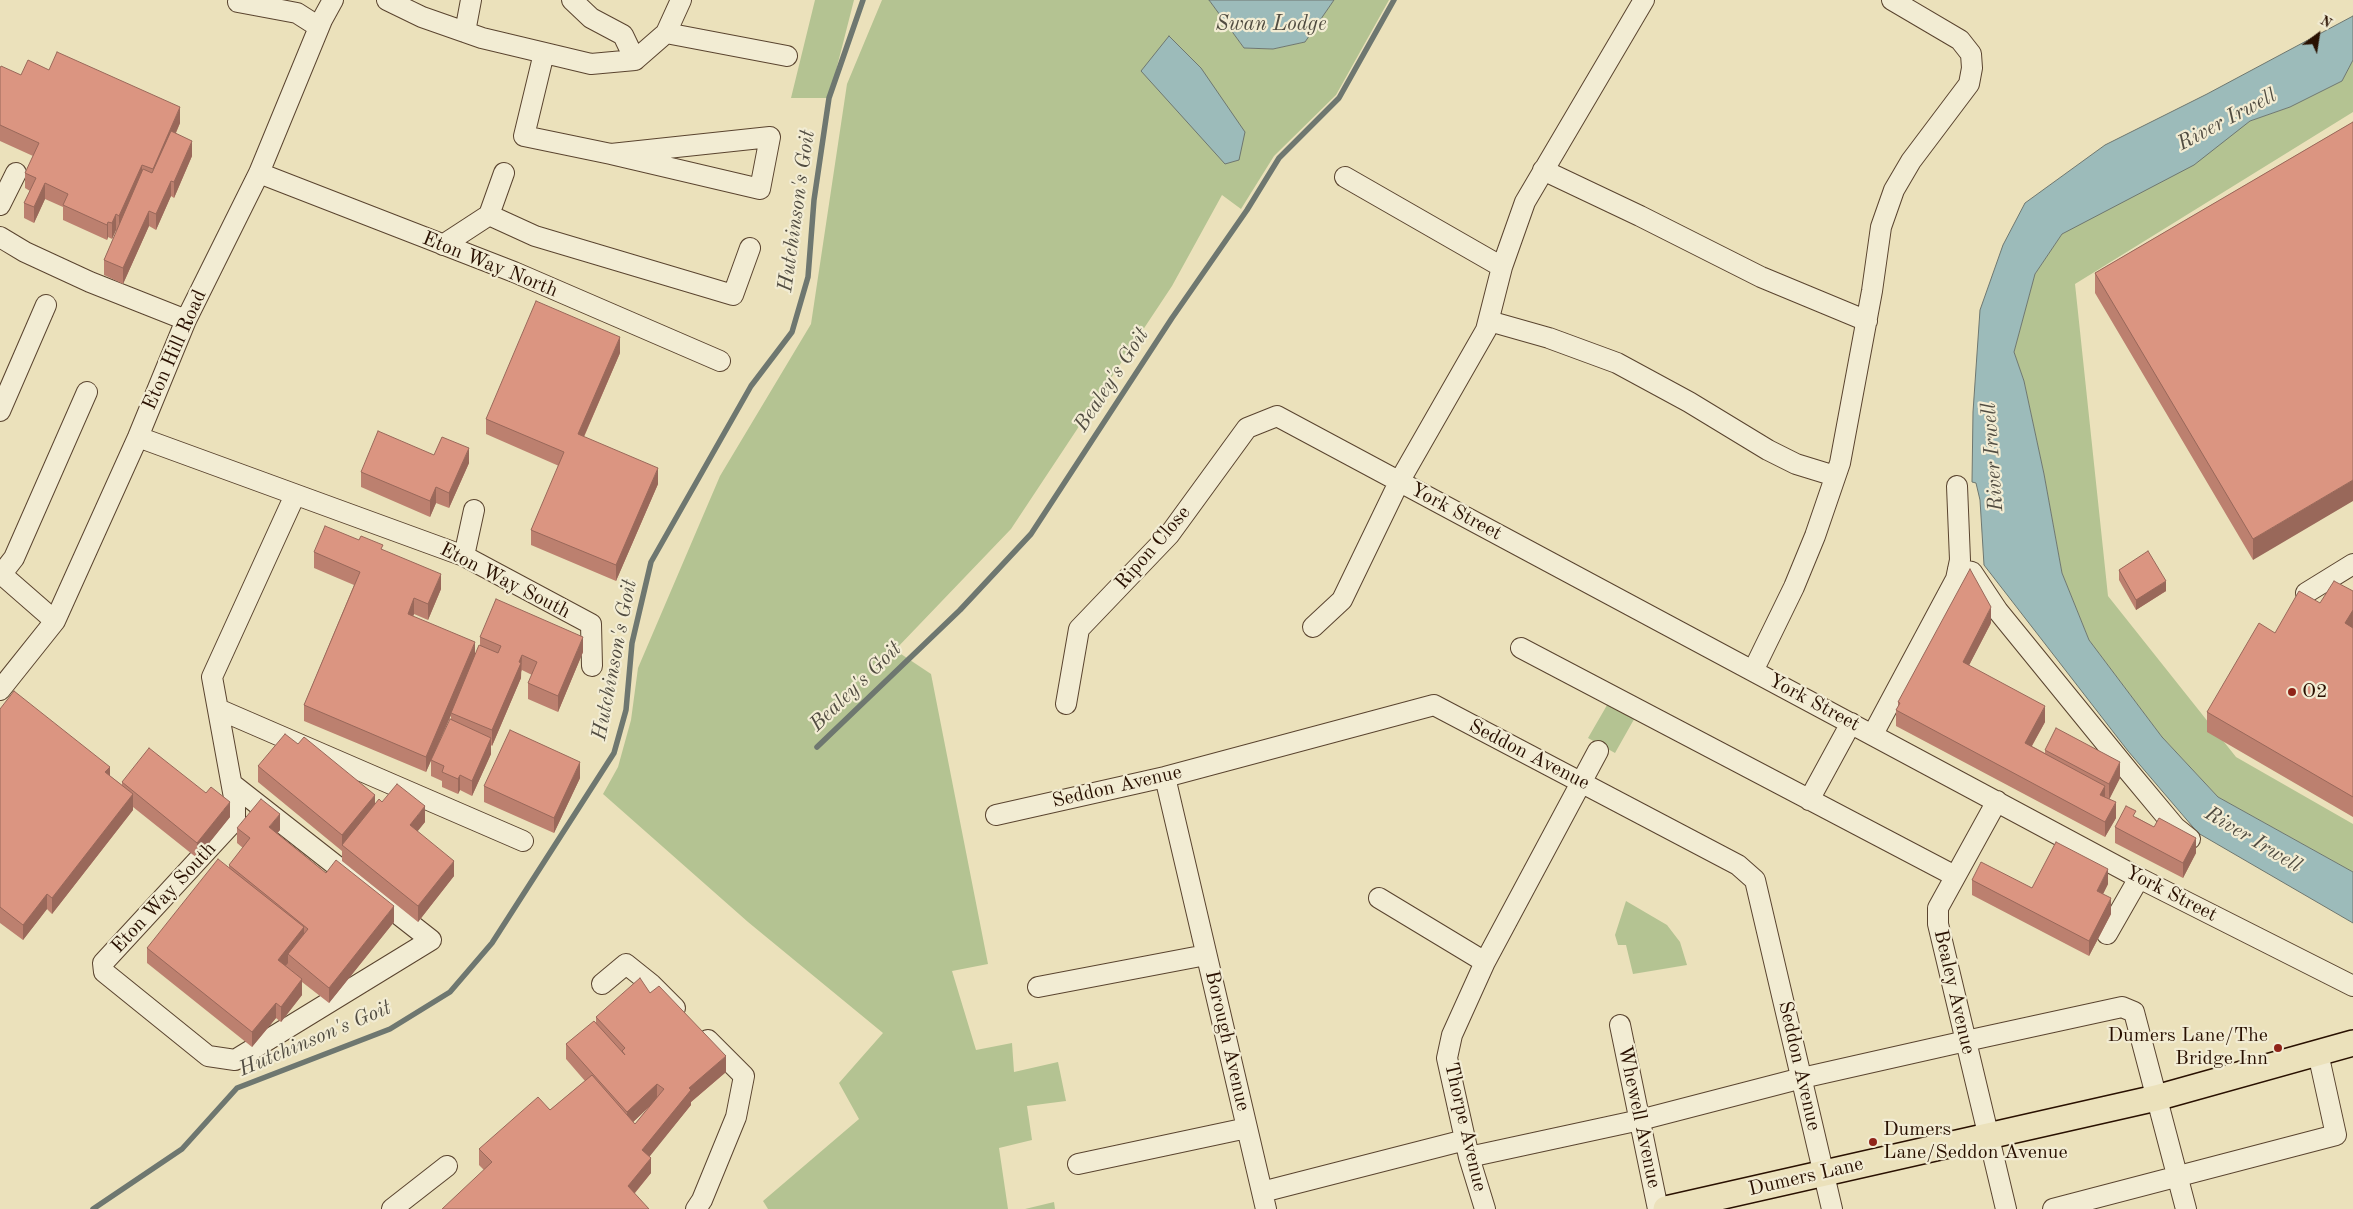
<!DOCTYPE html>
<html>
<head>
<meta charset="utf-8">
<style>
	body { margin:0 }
	#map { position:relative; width:2353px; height:1209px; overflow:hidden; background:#ebe1bb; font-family:"Old Standard TT",serif }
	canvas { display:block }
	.north { position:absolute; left:2293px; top:10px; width:50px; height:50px; -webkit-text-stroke:4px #f2ecd3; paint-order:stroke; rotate:31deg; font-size:14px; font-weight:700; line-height:20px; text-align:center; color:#291000 }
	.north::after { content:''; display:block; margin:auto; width:18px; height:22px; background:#291000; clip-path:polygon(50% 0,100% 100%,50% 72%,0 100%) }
</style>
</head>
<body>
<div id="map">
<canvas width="2353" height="1209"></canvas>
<div class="north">N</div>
</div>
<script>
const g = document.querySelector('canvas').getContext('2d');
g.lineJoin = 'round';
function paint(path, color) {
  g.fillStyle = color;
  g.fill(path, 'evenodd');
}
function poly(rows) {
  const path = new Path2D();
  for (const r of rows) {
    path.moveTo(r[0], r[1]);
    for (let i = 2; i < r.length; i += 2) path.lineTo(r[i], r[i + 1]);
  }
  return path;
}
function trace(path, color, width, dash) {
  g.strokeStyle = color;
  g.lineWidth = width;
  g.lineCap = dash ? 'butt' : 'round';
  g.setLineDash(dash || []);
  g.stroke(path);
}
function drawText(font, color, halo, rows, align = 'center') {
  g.font = font + ' "Old Standard TT",serif';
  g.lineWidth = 4.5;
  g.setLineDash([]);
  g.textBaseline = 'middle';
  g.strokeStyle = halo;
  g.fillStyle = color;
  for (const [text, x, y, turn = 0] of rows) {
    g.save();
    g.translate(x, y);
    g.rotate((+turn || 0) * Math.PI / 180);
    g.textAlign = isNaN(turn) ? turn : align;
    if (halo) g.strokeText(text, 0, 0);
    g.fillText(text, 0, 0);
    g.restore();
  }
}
paint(poly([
	[815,0,854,0,829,98,791,98],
	[882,0,1209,0,1244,48,1273,49,1305,42,1334,0,1389,0,1336,95,1274,156,1241,209,1222,195,1172,286,1011,529,895,650,931,674,988,964,952,971,976,1050,1012,1043,1014,1072,1058,1062,1066,1101,1027,1106,1032,1140,999,1148,1008,1209,768,1209,763,1201,859,1119,839,1083,883,1033,748,922,603,794,618,767,631,720,638,668,720,476,811,324,847,84],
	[2353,60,2353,112,2075,284,2108,596,2236,757,2353,824,2353,872,2218,797,2162,737,2089,640,2062,573,2044,474,2024,381,2014,352,2035,274,2062,234,2250,121,2290,107,2342,81],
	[1610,700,1637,714,1615,753,1588,738],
	[1626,901,1667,925,1680,942,1687,965,1633,974,1626,945,1618,945,1615,935],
	[1054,1202,1055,1209,1025,1209]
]), '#b4c392');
const water = poly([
	[1209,0,1334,0,1305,42,1273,49,1244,48,1209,0],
	[2353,16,2353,60,2342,81,2290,107,2250,121,2194,165,2062,234,2035,274,2014,352,2024,381,2044,474,2062,573,2089,640,2162,737,2218,797,2353,872,2353,923,2198,833,2128,751,1984,565,1980,500,1976,483,1972,482,1973,412,1980,310,2003,245,2025,203,2105,145,2207,94,2353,16],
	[1169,36,1201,68,1245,132,1239,160,1225,164,1141,71,1169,36]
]);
paint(water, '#9cbbba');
trace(water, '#6e7770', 1);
trace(poly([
	[817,747,960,610,1031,534,1172,318,1247,210,1279,158,1339,98,1394,0],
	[93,1209,182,1149,237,1088,390,1029,450,992,492,943,614,753,626,710,632,643,651,562,751,386,792,332,808,277,814,200,829,98,863,0]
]), '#6e7770', 5.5);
const minor = poly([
	[387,0,422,17,482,38,591,64,635,60,666,33,681,0],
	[572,0,591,18,623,35,635,60],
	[238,2,297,13,319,27],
	[465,32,471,0],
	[666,33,787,56],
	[544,53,524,136,611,154,770,137,760,189,611,154],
	[1543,170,1640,216,1761,277,1867,321],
	[259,173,514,272,720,361],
	[1345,177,1502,267],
	[0,205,16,173],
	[489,215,504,173],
	[0,237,25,252,90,282,186,320],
	[443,245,489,215,535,236,733,295,750,248],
	[1489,321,1549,338,1617,363,1689,402,1768,450,1796,464,1835,476],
	[0,411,46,305],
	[138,437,464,556,591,624,592,666],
	[464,556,474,510],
	[1958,569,1972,572,1998,611,2130,773,2175,827,2190,839],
	[0,573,55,621],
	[0,576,14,558,87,392],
	[2306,593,2353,564],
	[1313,627,1342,600,1399,482,1486,330,1502,267,1525,202,1644,0],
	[1521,648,1955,876],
	[1753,671,1794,587,1815,536,1840,463,1872,291,1881,227,1894,190,1911,161,1969,84,1972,68,1971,54,1960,40,1892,0],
	[0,690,55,621,138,437,186,320,259,173,322,20,333,0],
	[1066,704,1079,629,1169,535,1247,428,1277,416,2139,878,2353,986],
	[218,709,523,841],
	[1873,734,1956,579,1960,560,1957,486],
	[1165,777,1266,1209],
	[232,784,431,940,235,1060,208,1056,104,972,103,963,235,820,235,803,212,677,295,495],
	[1809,800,1851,723],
	[1997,801,1938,908,1938,924,2006,1209],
	[996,815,1165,777,1434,705,1738,865,1755,880,1832,1209],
	[1379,898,1485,962],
	[2107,934,2139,878],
	[602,984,626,964,651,984,675,1008],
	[1038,987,1206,955],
	[1620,1025,1658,1209],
	[1469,1157,1640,1120,1802,1078,1966,1041,2122,1007,2134,1012,2186,1209],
	[1078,1164,1247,1128],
	[1262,1192,1465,1140],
	[392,1209,447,1166],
	[696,1209,702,1200,736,1117,744,1076,708,1040],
	[1485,1209,1469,1157,1447,1058,1452,1035,1485,962,1598,751],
	[2053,1209,2336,1135,2318,1053]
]);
const major = poly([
	[1666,1209,2156,1098,2353,1043]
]);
trace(minor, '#5a442f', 22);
trace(major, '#291000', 28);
trace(minor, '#f2ecd3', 20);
trace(major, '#ebe1bb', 25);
paint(poly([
	[0,68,21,75,49,70,180,123,176,133,192,156,174,198,171,196,156,230,149,226,123,284,104,275,104,260,117,230,116,230,112,239,108,237,107,240,63,220,63,207,45,199,34,223,24,218,24,203,30,191,25,188,25,173,33,156,0,141],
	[2353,122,2253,560,2095,293,2095,273],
	[620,353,584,437,658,484,616,581,531,545,531,530,559,466,486,434,486,419],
	[434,455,469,463,449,508,436,503,430,517,361,487,361,472],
	[359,540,383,550,441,589,428,620,414,614,413,616,475,656,480,646,480,637,583,652,558,712,528,699,528,683,532,675,522,670,521,672,521,678,492,746,491,745,491,754,472,796,460,790,458,794,442,787,442,781,431,776,431,760,451,720,451,715,426,772,304,721,304,705,354,585,314,568,314,552],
	[2119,570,2166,591,2136,610,2119,580],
	[2353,591,2353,817,2207,732,2207,712,2275,633,2320,603],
	[1991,623,1969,665,2045,722,2032,746,2045,753,2045,750,2120,778,2109,799,2116,818,2105,837,1896,726,1896,710,1898,707,1898,702],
	[0,709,110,776,122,785,122,782,230,817,197,858,133,807,133,810,52,914,47,909,23,940,0,923],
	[298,744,375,804,382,802,425,822,417,831,454,876,418,922,342,861,342,851,258,782,258,766],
	[580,778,554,833,484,802,484,786],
	[2136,817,2154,827,2196,853,2183,878,2115,843,2115,827],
	[237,828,280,830,277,833,326,873,394,922,329,1003,302,982,302,995,281,1022,276,1018,252,1047,147,963,147,948,229,868,229,865,243,848,237,843],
	[1972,880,2032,888,2108,884,2103,894,2111,914,2089,956,1972,895],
	[650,993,726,1072,691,1102,691,1105,649,1156,651,1173,635,1193,484,1170,479,1165,479,1149,550,1110,585,1081,566,1059,566,1044,596,1022,596,1017],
	[650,1106,635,1124,633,1122]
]), '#bc806f');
paint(poly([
	[180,107,180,123,153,184,153,169],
	[192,141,192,156,174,198,174,182],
	[142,165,142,180,119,231,119,216],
	[171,181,171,196,156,230,156,214],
	[45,183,45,199,34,223,34,207],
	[149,211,149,226,123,284,123,268],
	[116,214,116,230,112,239,112,223],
	[108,222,108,237,107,240,107,225],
	[620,337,620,353,578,450,578,434],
	[469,448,469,463,449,508,449,493],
	[658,468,658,484,616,581,616,565],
	[2353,480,2353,501,2253,560,2253,539],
	[436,487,436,503,430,517,430,501],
	[441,574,441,589,428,620,428,604],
	[2166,581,2166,591,2136,610,2136,600],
	[414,598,414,614,408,629,408,614],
	[1991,607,1991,623,1963,677,1963,662],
	[2353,610,2353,631,2345,623],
	[583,637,583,652,558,712,558,696],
	[475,642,475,658,451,713,451,715,426,772,426,757],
	[522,655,521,678,492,746,492,730],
	[2045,706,2045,722,2025,758,2025,743],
	[491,738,491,754,472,796,472,781],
	[580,762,580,778,554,833,554,818],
	[2120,762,2120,778,2109,800,2109,784],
	[110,767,110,782,105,772],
	[460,775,460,790,458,794,458,779],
	[2105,786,2105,801,2100,795],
	[133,794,133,810,52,914,52,898],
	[375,795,375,811,342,845,342,835],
	[230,802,230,817,197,858,197,843],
	[2116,802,2116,818,2105,837,2105,822],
	[425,806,425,822,410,841,410,825],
	[280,814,280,830,269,843,269,827],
	[2196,838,2196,853,2183,878,2183,863],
	[454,861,454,876,418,922,418,906],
	[2108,869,2108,884,2097,906,2097,891],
	[47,894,47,909,23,940,23,925],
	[2111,898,2111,914,2089,956,2089,941],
	[394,906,394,922,329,1003,329,988],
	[304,927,304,943,288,954,288,963,278,975,278,960],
	[302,979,302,995,281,1022,281,1007],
	[276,1003,276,1018,252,1047,252,1032],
	[726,1056,726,1072,691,1102,691,1105,642,1166,642,1150,689,1088],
	[657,1084,657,1099,627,1128,627,1112],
	[651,1158,651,1173,628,1201,628,1186]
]), '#99685a');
const building = poly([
	[57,52,180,107,153,169,142,165,119,216,116,214,112,223,108,222,107,225,63,205,68,194,45,183,34,207,24,203,36,178,25,173,39,143,0,125,0,68,1,66,21,75,28,60,49,70,57,52],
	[2353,122,2353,480,2253,539,2095,273,2353,122],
	[171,131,192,141,174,182,171,181,156,214,149,211,123,268,104,260,143,169,152,173,171,131],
	[536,301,620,337,578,434,658,468,616,565,531,530,564,452,486,419,536,301],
	[378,431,434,455,442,437,469,448,449,493,436,487,430,501,361,472,378,431],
	[325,526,359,540,361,536,383,545,381,549,441,574,428,604,414,598,408,614,475,642,426,757,304,705,360,572,314,552,325,526],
	[2148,551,2166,581,2136,600,2119,570,2148,551],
	[1970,569,1991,607,1963,662,2045,706,2025,743,2105,786,2100,795,2116,802,2105,822,1896,710,1900,703,1898,702,1970,569],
	[2334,581,2353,591,2353,610,2345,623,2353,628,2353,797,2207,712,2259,623,2275,633,2299,591,2320,603,2334,581],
	[496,599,583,637,558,696,528,683,537,662,522,655,519,662,521,663,492,730,451,713,479,645,498,653,501,646,480,637,496,599],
	[14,691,110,767,105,772,133,794,52,898,47,894,23,925,0,907,0,709,14,691],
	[450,719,491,738,472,781,460,775,458,779,442,772,444,766,431,760,450,719],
	[2056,728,2120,762,2109,784,2045,750,2056,728],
	[510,730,580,762,554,818,484,786,510,730],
	[285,734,298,744,304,737,375,795,342,835,258,766,285,734],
	[149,748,206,793,211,787,230,802,197,843,122,782,149,748],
	[397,784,425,806,410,825,454,861,418,906,342,845,379,799,382,802,397,784],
	[261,799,280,814,269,827,326,873,336,860,394,906,329,988,288,954,308,929,229,865,250,838,237,828,261,799],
	[2126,806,2136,811,2133,816,2154,827,2159,818,2196,838,2183,863,2115,827,2126,806],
	[2056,842,2108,869,2097,891,2111,898,2089,941,1972,880,1981,862,2032,888,2056,842],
	[218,859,304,927,278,960,302,979,281,1007,276,1003,252,1032,147,948,218,859],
	[640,978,650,993,659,986,726,1056,689,1088,691,1090,642,1150,651,1158,628,1186,649,1209,442,1209,492,1162,479,1149,538,1097,550,1110,592,1075,635,1124,664,1089,657,1084,627,1112,566,1044,594,1021,625,1055,622,1051,625,1048,596,1017,640,978]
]);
paint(building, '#db9581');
trace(building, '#99685a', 1);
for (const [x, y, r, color] of [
	[2292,692,5,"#8f2418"],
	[2278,1048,5,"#8f2418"],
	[1873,1142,5,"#8f2418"]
]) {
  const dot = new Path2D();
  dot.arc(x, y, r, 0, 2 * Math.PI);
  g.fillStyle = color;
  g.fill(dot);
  trace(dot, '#f2ecd3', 2);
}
drawText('20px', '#291000', '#f2ecd3', [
	["Eton Way North",490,265,22],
	["Eton Hill Road",175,350,-66],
	["York Street",1456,512,28],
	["Ripon Close",1153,548,-49],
	["Eton Way South",505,581,27],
	["York Street",1814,703,28],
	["Seddon Avenue",1529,755,27],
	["Seddon Avenue",1117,787,-13],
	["York Street",2171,894,27],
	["Eton Way South",164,898,-47],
	["Bealey Avenue",1954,992,77],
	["Borough Avenue",1227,1041,77],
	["Seddon Avenue",1799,1066,77],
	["Whewell Avenue",1639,1117,78],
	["Thorpe Avenue",1465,1127,77],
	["Dumers Lane",1806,1177,-13]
]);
drawText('20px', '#291000', '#f2ecd3', [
	["O2",2302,692],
	["Dumers Lane/The",2268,1036,"right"],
	["Bridge Inn",2268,1059,"right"],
	["Dumers",1883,1130],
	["Lane/Seddon Avenue",1883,1153]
], 'left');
drawText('italic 21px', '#514c41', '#f2ecd3', [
	["Swan Lodge",1271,24],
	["River Irwell",2227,120,-28],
	["Hutchinson's Goit",797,211,-82],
	["Bealey's Goit",1112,380,-57],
	["River Irwell",1993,457,-94],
	["Hutchinson's Goit",615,660,-79],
	["Bealey's Goit",856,687,-44],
	["River Irwell",2253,840,31],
	["Hutchinson's Goit",315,1039,-23]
]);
</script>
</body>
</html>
